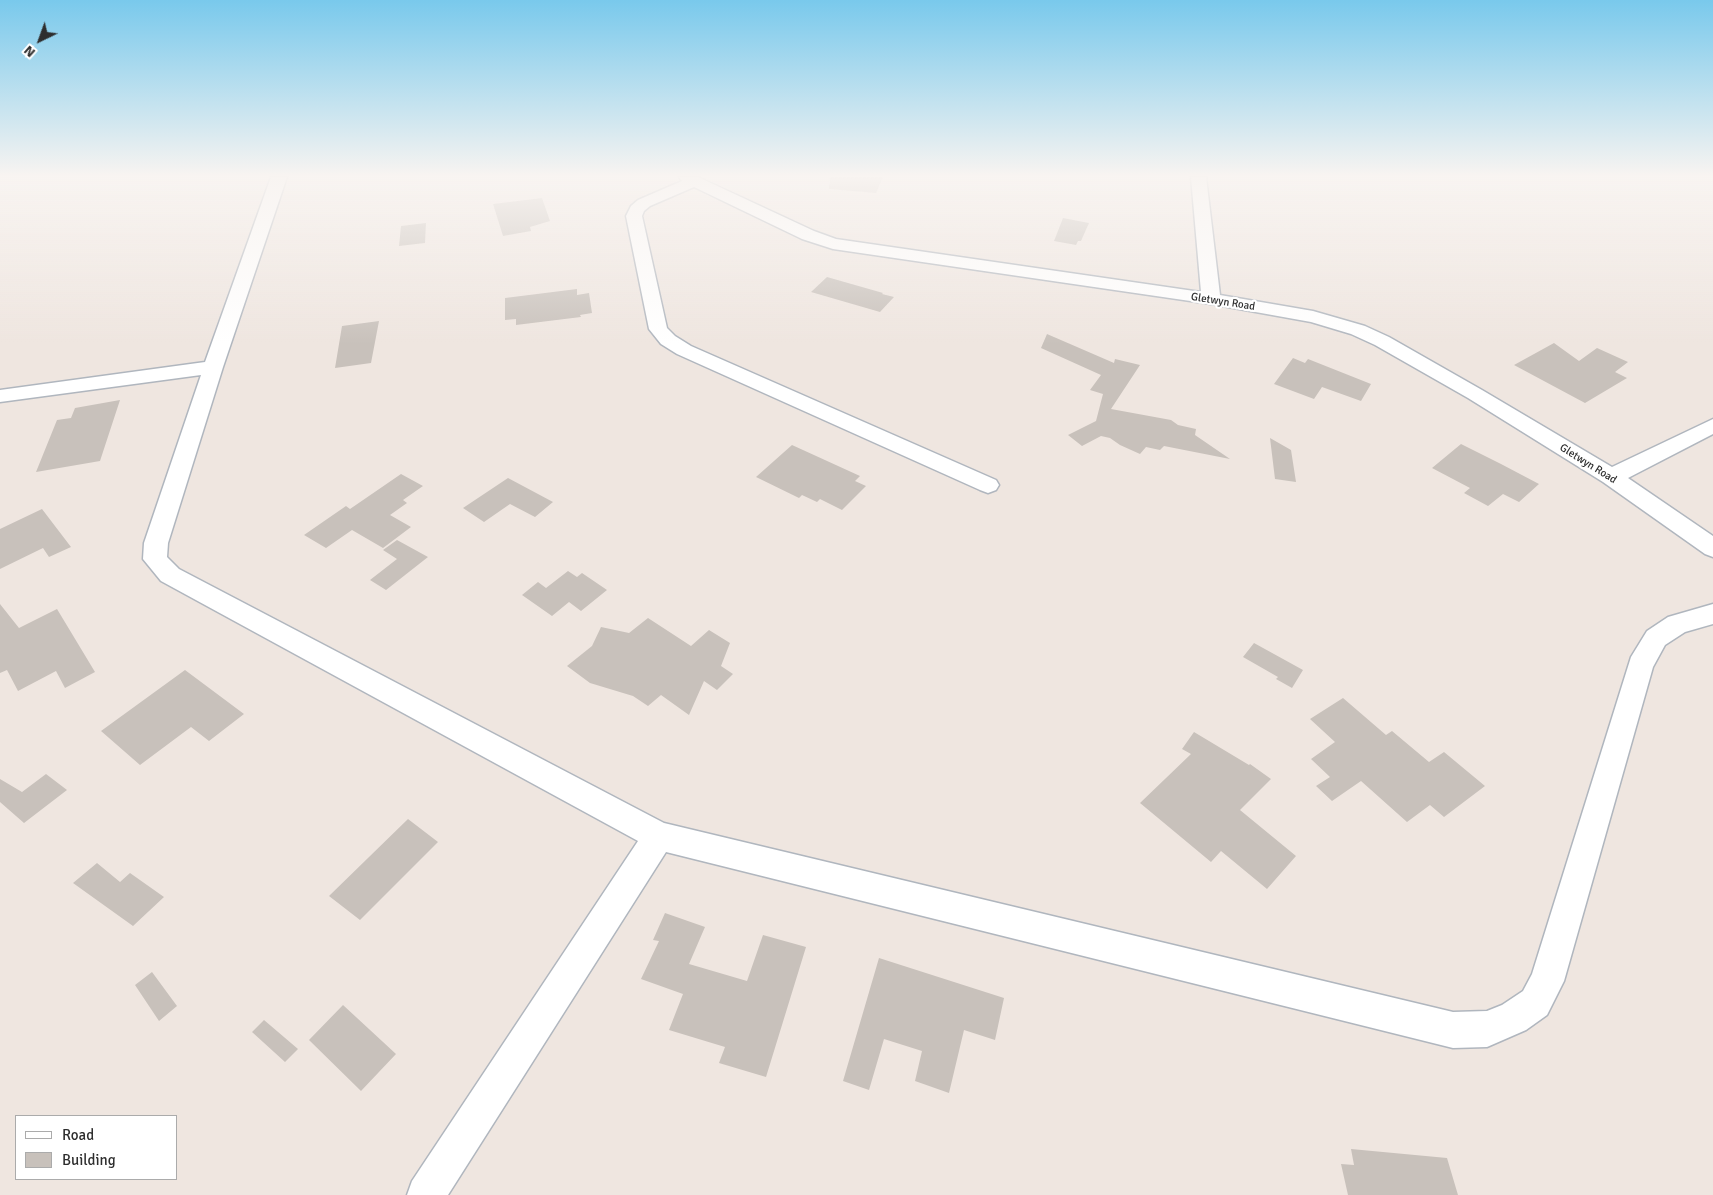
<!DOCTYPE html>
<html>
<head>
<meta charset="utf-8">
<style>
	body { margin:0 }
	#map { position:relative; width:1713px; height:1195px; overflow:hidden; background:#efe6e0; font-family:Signika,sans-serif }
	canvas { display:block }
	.legend { position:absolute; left:15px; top:1115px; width:162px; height:65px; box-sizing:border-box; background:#fff; border:1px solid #ababab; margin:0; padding:6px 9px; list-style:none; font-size:15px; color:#2e2e2e }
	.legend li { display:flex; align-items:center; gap:10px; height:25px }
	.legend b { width:25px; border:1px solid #ababab }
	.north { position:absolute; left:15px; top:15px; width:50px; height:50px; -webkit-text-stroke:4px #fff; paint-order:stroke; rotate:222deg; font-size:14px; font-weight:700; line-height:20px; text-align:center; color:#2e2e2e }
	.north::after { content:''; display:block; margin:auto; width:18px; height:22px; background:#2e2e2e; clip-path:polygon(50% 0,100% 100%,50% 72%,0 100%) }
</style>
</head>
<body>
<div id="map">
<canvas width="1713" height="1195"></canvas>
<ul class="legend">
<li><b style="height:6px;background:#fff"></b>Road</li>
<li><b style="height:14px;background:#c8c1bb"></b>Building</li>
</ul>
<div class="north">N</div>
</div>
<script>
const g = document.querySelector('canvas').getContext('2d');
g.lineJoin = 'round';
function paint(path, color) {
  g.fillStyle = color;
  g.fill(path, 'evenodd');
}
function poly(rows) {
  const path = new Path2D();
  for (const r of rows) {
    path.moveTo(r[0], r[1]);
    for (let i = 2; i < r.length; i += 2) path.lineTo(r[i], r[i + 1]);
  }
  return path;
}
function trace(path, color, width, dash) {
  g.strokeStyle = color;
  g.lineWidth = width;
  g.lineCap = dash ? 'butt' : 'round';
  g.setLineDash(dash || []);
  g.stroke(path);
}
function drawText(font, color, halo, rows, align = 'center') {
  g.font = font + ' Signika,sans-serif';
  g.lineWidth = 4.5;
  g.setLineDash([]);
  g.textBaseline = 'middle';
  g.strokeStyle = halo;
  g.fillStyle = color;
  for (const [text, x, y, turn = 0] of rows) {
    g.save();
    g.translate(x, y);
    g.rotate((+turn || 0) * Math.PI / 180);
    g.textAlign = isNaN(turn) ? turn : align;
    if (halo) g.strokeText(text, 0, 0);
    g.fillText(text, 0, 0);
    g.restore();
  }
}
paint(poly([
	[830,177,883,177,876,193,829,189],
	[542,198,550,221,530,227,531,231,503,236,493,204],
	[1063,218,1089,223,1081,241,1078,241,1076,245,1054,241],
	[426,223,425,243,399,246,401,226],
	[827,277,883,293,882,294,894,297,880,312,811,292],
	[577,289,577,295,589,293,592,313,580,315,581,317,516,325,516,319,505,320,505,298],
	[379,321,371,363,335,368,342,326],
	[1047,334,1114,363,1115,359,1140,365,1111,409,1171,420,1178,425,1196,429,1195,435,1230,459,1164,446,1160,450,1146,447,1140,454,1120,445,1110,438,1101,436,1082,446,1068,435,1096,421,1103,394,1090,390,1101,375,1041,348],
	[1554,343,1579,361,1597,348,1628,362,1615,372,1627,378,1585,403,1514,365],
	[1293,358,1305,363,1308,359,1371,384,1361,401,1322,387,1314,399,1274,384],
	[120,400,100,461,36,472,57,420,71,418,75,408],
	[1270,438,1291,450,1296,482,1275,479],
	[1461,444,1501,464,1539,484,1519,502,1503,494,1488,506,1464,493,1470,488,1432,468],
	[792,445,860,476,855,481,866,486,842,510,820,499,817,502,802,495,799,498,756,477],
	[401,474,423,486,403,500,407,503,390,515,411,527,383,548,352,530,326,548,304,535,346,506,350,509],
	[508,478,553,502,535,517,510,504,484,522,463,508],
	[42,509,71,547,49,557,43,548,0,569,0,529],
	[397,540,428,557,386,590,370,580,397,559,383,550],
	[568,571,577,577,582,573,607,590,581,611,569,602,552,616,522,595,538,582,546,588],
	[0,604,19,628,57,609,95,672,65,688,56,671,18,691,7,670,0,673],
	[648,618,691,646,709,630,730,643,721,666,733,674,717,690,704,681,689,715,661,695,648,706,633,696,590,683,567,666,592,646,601,627,629,633],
	[1254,643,1303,670,1292,688,1276,679,1278,677,1243,657],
	[185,670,244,714,209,741,191,727,140,765,101,731],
	[1343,698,1386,735,1392,731,1429,762,1444,752,1485,786,1444,817,1430,805,1407,822,1361,781,1332,801,1316,786,1330,777,1311,759,1335,742,1310,719],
	[1194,732,1249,765,1250,764,1271,779,1240,810,1296,856,1267,889,1221,851,1211,862,1140,803,1191,754,1182,749],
	[46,774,67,790,24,823,0,802,0,779,22,792],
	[408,819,438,842,360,920,329,896],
	[97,863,120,882,130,873,164,897,133,926,73,883],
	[665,913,705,927,689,964,747,981,763,935,806,947,766,1077,719,1063,725,1047,669,1030,683,994,641,979,659,941,653,940],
	[879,958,1004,998,995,1040,964,1030,949,1093,915,1081,922,1051,884,1039,869,1090,843,1081],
	[152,972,177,1006,159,1021,135,985],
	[343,1005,396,1054,361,1091,309,1040],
	[264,1020,298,1049,285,1062,252,1032],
	[1351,1149,1447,1158,1458,1195,1348,1195,1341,1164,1354,1165]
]), '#c8c1bb');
const minor = poly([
	[271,177,287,177,223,367,168,543,167,557,179,569,664,823,1453,1012,1487,1011,1502,1005,1523,991,1532,974,1631,657,1647,631,1668,617,1713,604,1713,624,1685,632,1665,645,1653,667,1564,981,1547,1015,1526,1030,1487,1047,1453,1048,666,852,448,1195,407,1195,412,1181,638,841,161,581,143,559,144,543,201,375,0,402,0,390,205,362,271,177],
	[679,177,698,177,814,231,836,239,1201,292,1191,177,1206,177,1220,295,1313,311,1365,326,1389,337,1482,390,1612,467,1713,419,1713,434,1628,478,1713,536,1713,557,1705,554,1603,482,1468,398,1375,345,1351,334,1311,322,1211,304,833,249,802,239,694,187,650,206,644,211,642,216,667,328,675,336,691,346,996,480,999,485,996,490,988,493,980,490,677,354,661,344,649,329,626,216,631,206,638,200,682,181,679,177]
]);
trace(minor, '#b0b6be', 3);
paint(minor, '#fff');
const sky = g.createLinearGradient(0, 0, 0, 344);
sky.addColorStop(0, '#79c9ec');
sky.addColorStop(0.51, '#f8f4f1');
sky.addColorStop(1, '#f8f4f100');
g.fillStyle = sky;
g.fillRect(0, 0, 1713, 344);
drawText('11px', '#2e2e2e', '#fff', [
	["Gletwyn Road",1223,302,9],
	["Gletwyn Road",1588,464,32]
]);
</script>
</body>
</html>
